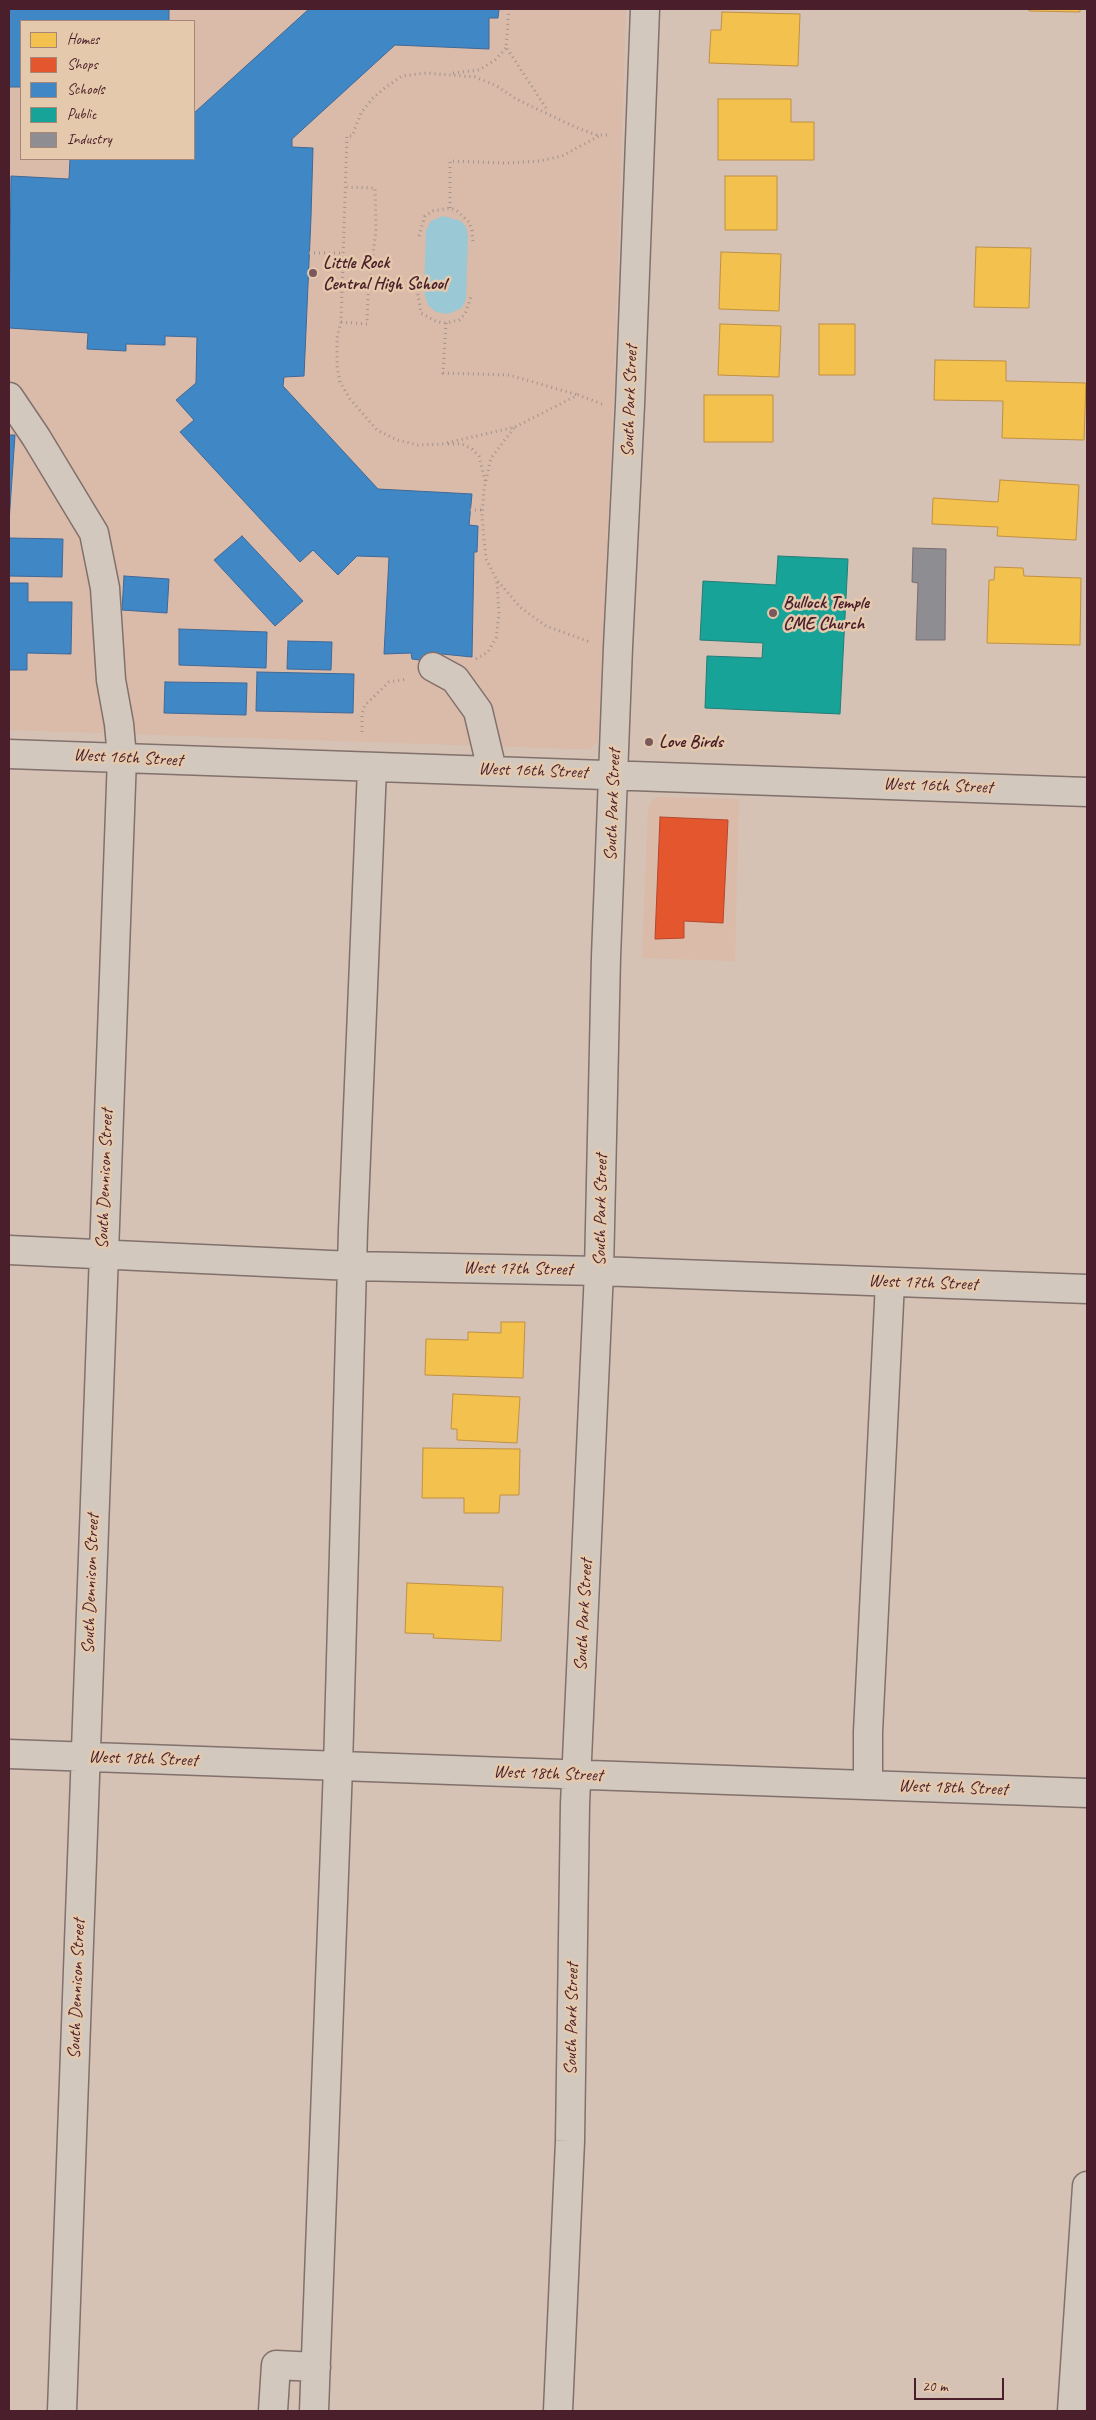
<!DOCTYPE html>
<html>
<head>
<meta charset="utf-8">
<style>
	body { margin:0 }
	#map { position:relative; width:1096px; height:2420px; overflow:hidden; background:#d5c2b4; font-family:Caveat,sans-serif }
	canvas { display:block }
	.frame { position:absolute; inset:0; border:10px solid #4a1f2b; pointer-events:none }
	.legend { position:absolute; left:20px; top:20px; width:175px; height:140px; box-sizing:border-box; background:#e5c9ac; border:1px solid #a78578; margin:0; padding:6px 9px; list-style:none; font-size:15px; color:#4a1f2b }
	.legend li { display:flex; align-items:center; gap:10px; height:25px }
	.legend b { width:25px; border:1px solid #a78578 }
	.scale { position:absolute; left:914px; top:2378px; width:90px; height:22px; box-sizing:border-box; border:2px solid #4a1f2b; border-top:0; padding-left:6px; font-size:15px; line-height:18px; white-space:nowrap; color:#4a1f2b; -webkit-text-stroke:4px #e5c9ac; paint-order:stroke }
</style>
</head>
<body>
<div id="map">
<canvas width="1096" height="2420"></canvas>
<div class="frame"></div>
<ul class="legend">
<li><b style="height:14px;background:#f2c14e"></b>Homes</li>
<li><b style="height:14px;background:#e4572e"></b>Shops</li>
<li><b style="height:14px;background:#3f88c5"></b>Schools</li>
<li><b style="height:14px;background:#17a398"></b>Public</li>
<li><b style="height:14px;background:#8d8d92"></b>Industry</li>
</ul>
<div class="scale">20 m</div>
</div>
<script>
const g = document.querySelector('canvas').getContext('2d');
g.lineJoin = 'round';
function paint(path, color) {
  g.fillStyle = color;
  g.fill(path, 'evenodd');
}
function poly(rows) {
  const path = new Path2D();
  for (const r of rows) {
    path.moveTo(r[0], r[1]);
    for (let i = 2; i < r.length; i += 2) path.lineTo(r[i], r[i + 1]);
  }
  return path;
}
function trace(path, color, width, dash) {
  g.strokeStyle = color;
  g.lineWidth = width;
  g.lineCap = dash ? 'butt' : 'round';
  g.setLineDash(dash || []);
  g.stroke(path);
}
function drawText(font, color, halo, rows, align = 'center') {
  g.font = font + ' Caveat,sans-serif';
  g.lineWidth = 5;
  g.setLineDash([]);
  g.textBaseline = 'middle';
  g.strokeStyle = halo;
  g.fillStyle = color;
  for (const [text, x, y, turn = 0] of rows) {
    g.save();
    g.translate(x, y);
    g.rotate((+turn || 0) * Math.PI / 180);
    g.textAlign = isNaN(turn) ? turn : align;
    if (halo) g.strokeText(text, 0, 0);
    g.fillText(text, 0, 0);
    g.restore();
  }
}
paint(poly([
	[9,9,626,9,614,387,598,742,589,749,577,749,9,730],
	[21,21,194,21,194,159,21,159],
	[656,797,739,799,735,961,642,958,648,806]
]), '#dabaa8');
paint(poly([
	[443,216,461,221,466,227,468,236,466,299,462,308,448,314,436,312,428,305,424,291,426,230,431,221]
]), '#9bc8d5');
const homes = poly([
	[1029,9,1080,9,1080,12,1029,11,1029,9],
	[722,12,800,14,798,66,709,63,711,30,721,30,722,12],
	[718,99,791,99,791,122,814,122,814,160,718,160,718,99],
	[725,176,777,176,777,230,725,230,725,176],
	[976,247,1031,248,1029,308,974,307,976,247],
	[721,252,781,254,779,311,719,309,721,252],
	[720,324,781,326,779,377,718,375,720,324],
	[819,324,855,324,855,375,819,375,819,324],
	[935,360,1006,361,1006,381,1086,383,1084,440,1002,438,1003,401,934,400,935,360],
	[704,395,773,395,773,442,704,442,704,395],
	[1000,480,1079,485,1076,540,997,536,998,527,932,524,933,498,998,502,1000,480],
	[995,567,1023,568,1024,576,1081,578,1080,645,987,643,989,580,994,580,995,567],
	[501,1322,525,1322,523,1378,425,1375,426,1339,468,1340,468,1332,501,1333,501,1322],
	[453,1394,520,1397,517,1443,457,1440,457,1429,451,1429,453,1394],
	[423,1448,520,1449,519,1495,500,1495,499,1513,464,1513,464,1498,422,1498,423,1448],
	[407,1583,503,1587,501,1641,433,1638,434,1634,405,1633,407,1583]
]);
paint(homes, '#f2c14e');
trace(homes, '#c09044', 1);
const shops = poly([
	[660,817,728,820,723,923,684,921,684,938,655,939,660,817]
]);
paint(shops, '#e4572e');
trace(shops, '#b6462d', 1);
const schools = poly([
	[9,9,169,9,169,21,21,21,21,87,9,87,9,9],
	[309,9,499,9,498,18,489,18,489,49,395,45,292,139,292,147,313,148,311,217,304,376,284,377,283,386,378,489,472,494,469,525,478,526,477,552,474,552,472,657,442,654,441,657,427,661,412,659,411,653,384,654,389,557,357,556,338,575,313,550,300,562,180,432,194,420,176,400,196,383,197,337,165,336,165,345,126,344,126,351,87,349,88,333,9,328,11,176,69,179,70,159,194,159,194,113,309,9],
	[9,435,15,435,9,522,9,435],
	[242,536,303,601,275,626,214,560,242,536],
	[9,538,63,539,62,577,9,576,9,538],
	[124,576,169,579,167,613,122,610,124,576],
	[9,583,28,583,28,602,72,602,71,654,27,653,27,670,9,670,9,583],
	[179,629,267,632,266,668,179,665,179,629],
	[288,641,332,642,331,670,287,669,288,641],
	[257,672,354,674,353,713,256,711,257,672],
	[165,682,247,683,246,715,164,713,165,682]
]);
paint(schools, '#3f88c5');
trace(schools, '#426897', 1);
const public = poly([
	[778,556,848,559,840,714,705,708,707,656,762,658,763,643,700,640,703,581,776,585,778,556]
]);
paint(public, '#17a398');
trace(public, '#267b77', 1);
const industry = poly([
	[913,548,946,549,945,640,916,640,918,583,912,582,913,548]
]);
paint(industry, '#8d8d92');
trace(industry, '#796c73', 1);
const minor = poly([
	[9,397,36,437,94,533,105,588,111,680,119,724,122,757,62,2411],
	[433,667,455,679,478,711,492,770],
	[9,754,1087,792],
	[9,1250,352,1266,599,1271,1087,1289],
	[9,1754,1087,1793],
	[868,1785,868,1732,890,1282],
	[273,2411,276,2365,316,2367],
	[314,2411,338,1767,353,1230,372,768],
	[558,2411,570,2141,575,1804,599,1271,606,957,618,647,630,405,645,9],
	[1072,2411,1087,2186]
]);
trace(minor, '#81706c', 31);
trace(poly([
	[509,9,506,47,548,111],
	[453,73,479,70,495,60,506,48],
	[450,208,450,161,503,163,540,161,562,156,599,136],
	[419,236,425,216,433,211,450,208,457,211,469,222,472,231,473,242],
	[309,253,343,253],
	[372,261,385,260],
	[417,289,421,313,437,322,446,323,459,320,465,314,472,294],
	[341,322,367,324,368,296,376,230,375,188,347,187],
	[446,323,443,373,509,375,578,395],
	[602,404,578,395,515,427,442,444,418,445,397,440,377,430,350,399,340,382,337,366,337,338,341,322,347,136,352,136,361,113,372,99,386,87,402,76,426,73,475,77,497,86,516,99,575,127,597,135,609,135],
	[514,428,491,458,484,489,482,517,486,559,497,580,520,607,546,626,590,642],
	[448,444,462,444,472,449,479,456,485,481],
	[470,510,483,510],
	[476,659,488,652,496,638,499,614,497,582],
	[362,732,362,714,365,705,389,682,408,679]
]), '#a1948e', 3, [1, 4]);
trace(minor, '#d2c8bd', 28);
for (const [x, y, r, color] of [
	[313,273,5,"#7b585b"],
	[773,613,5,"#7b585b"],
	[649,742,5,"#7b585b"]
]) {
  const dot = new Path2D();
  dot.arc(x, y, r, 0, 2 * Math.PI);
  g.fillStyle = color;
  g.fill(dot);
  trace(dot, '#e5c9ac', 2);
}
drawText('bold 18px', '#4a1f2b', '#e5c9ac', [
	["Little Rock",323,263],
	["Central High School",323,284],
	["Bullock Temple",783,603],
	["CME Church",783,624],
	["Love Birds",659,742]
], 'left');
drawText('18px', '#4a1f2b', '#e5c9ac', [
	["South Park Street",630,401,-88],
	["West 16th Street",128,758,3],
	["West 16th Street",533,771,2],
	["West 16th Street",938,786,2],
	["South Park Street",613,805,-88],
	["South Dennison Street",105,1179,-88],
	["South Park Street",601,1210,-89],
	["West 17th Street",518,1269,1],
	["West 17th Street",923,1283,2],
	["South Dennison Street",91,1584,-88],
	["South Park Street",584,1615,-87],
	["West 18th Street",143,1759,2],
	["West 18th Street",548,1774,2],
	["West 18th Street",953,1788,2],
	["South Dennison Street",77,1989,-88],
	["South Park Street",572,2019,-89]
]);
</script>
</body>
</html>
